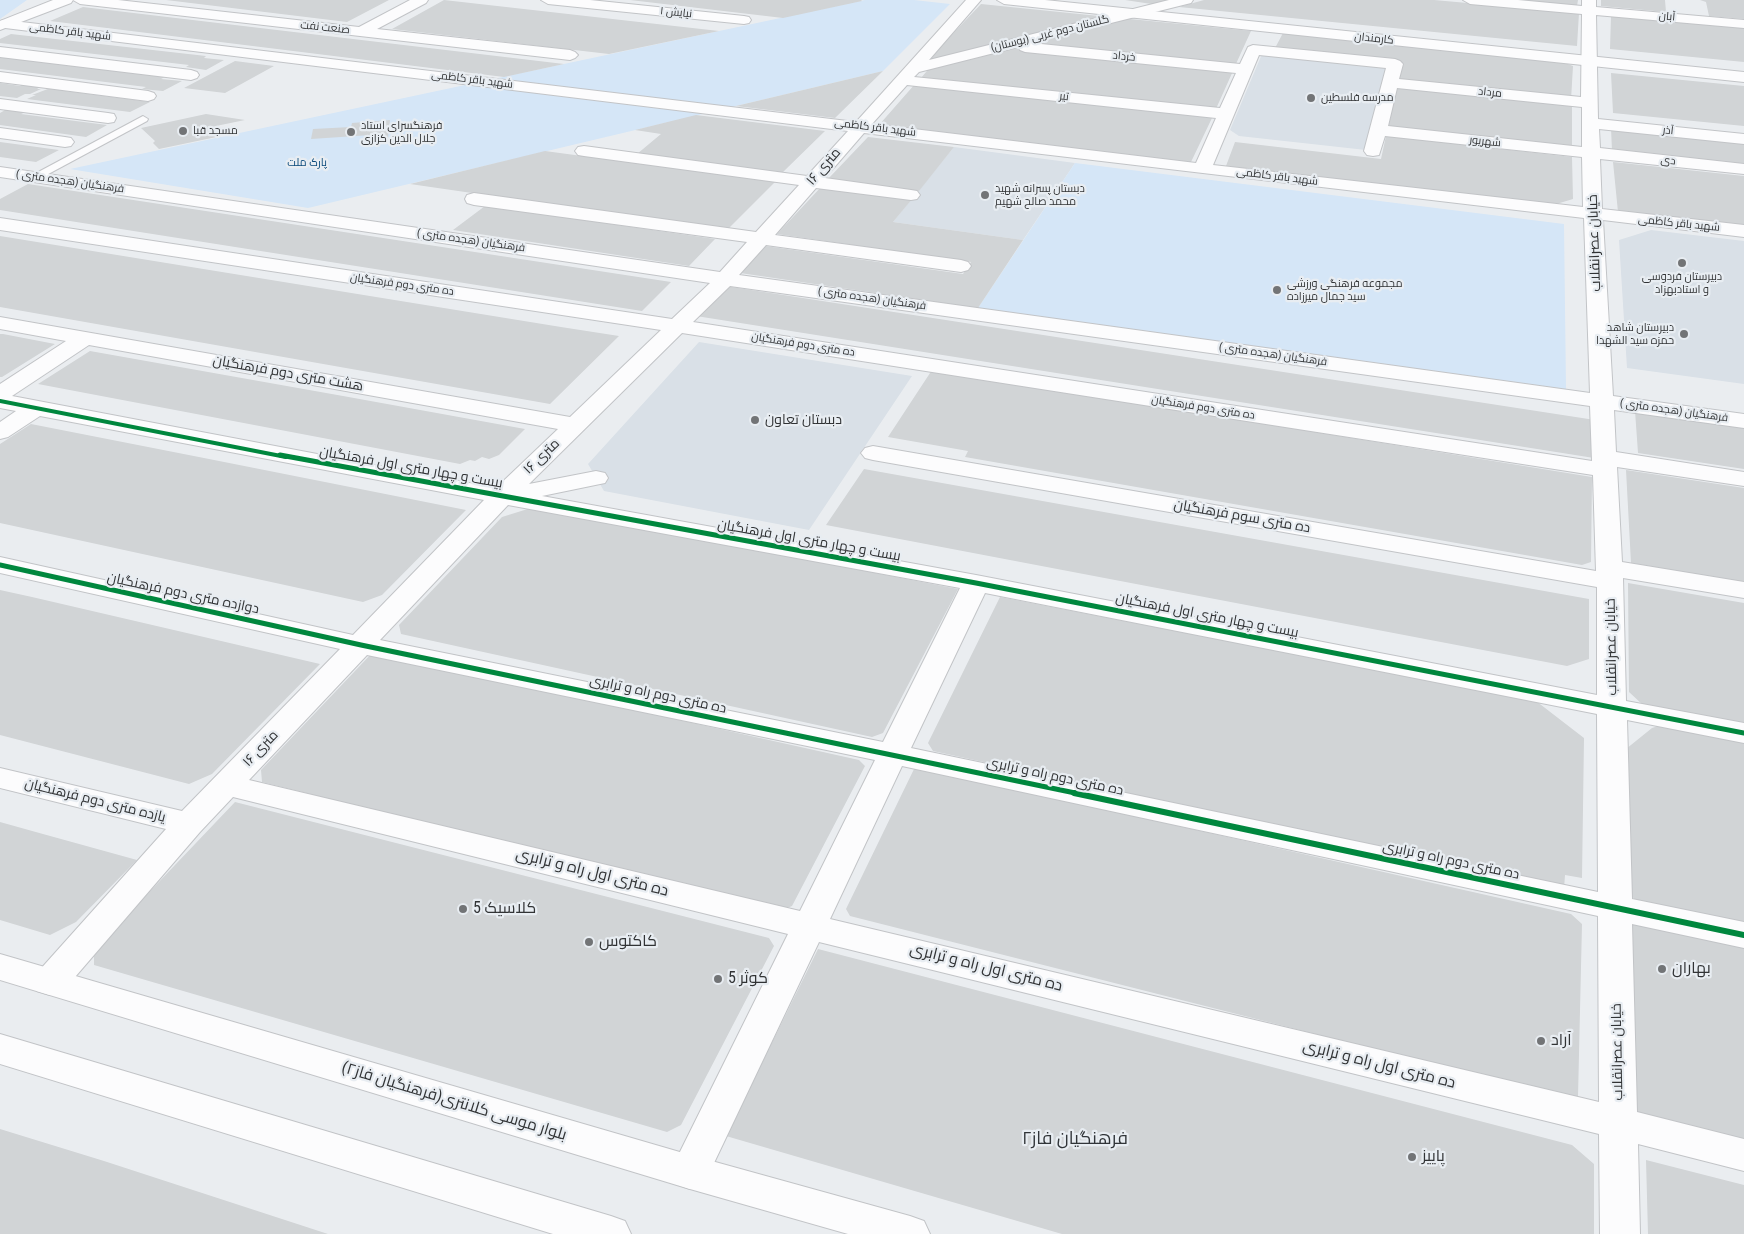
<!DOCTYPE html>
<html>
<head>
<meta charset="utf-8">
<style>
	body { margin:0 }
	canvas { display:block; background:#eaedf0 }
</style>
</head>
<body>
<canvas width="1744" height="1234"></canvas>
<script>
const g = document.querySelector('canvas').getContext('2d');
g.lineJoin = 'round';
function paint(path, color) {
  g.fillStyle = color;
  g.fill(path, 'evenodd');
}
function poly(rows) {
  const path = new Path2D();
  for (const r of rows) {
    path.moveTo(r[0], r[1]);
    for (let i = 2; i < r.length; i += 2) path.lineTo(r[i], r[i + 1]);
  }
  return path;
}
function trace(path, color, width, dash) {
  g.strokeStyle = color;
  g.lineWidth = width;
  g.lineCap = dash ? 'butt' : 'round';
  g.setLineDash(dash || []);
  g.stroke(path);
}
function drawText(font, color, halo, rows, align = 'center') {
  g.font = font + ' "Roboto Condensed",Cairo,sans-serif';
  g.lineWidth = 4.5;
  g.setLineDash([]);
  g.textBaseline = 'middle';
  g.strokeStyle = halo;
  g.fillStyle = color;
  for (const [text, x, y, turn = 0] of rows) {
    g.save();
    g.translate(x, y);
    g.rotate((+turn || 0) * Math.PI / 180);
    g.textAlign = isNaN(turn) ? turn : align;
    if (halo) g.strokeText(text, 0, 0);
    g.fillText(text, 0, 0);
    g.restore();
  }
}
paint(poly([
	[1262,54,1387,67,1366,150,1239,136,1230,130],
	[954,147,1075,163,1023,240,893,222],
	[1651,230,1744,241,1744,384,1627,368,1619,240],
	[699,342,912,376,809,530,604,491,588,464]
]), '#d9e0e7');
paint(poly([
	[0,0,27,0,0,19],
	[865,0,914,0,950,4,883,71,308,208,70,169],
	[1075,163,1564,224,1566,389,978,308]
]), '#d5e6f7');
paint(poly([
	[166,0,389,0,347,22],
	[444,0,719,31,609,54,392,29],
	[630,0,861,0,862,1,783,18],
	[1125,0,1173,0,1158,5],
	[1204,0,1434,0,1579,13,1577,46,1179,7],
	[1525,0,1578,0,1577,6,1525,1],
	[1601,0,1665,0,1666,12,1601,6],
	[1700,0,1744,0,1744,19,1709,16,1706,2],
	[981,4,1109,17,924,64],
	[83,7,564,64,504,77,50,21],
	[1611,16,1744,28,1744,62,1610,49],
	[1120,18,1251,31,1235,66,1025,44],
	[1283,33,1557,60,1573,66,1571,100,1398,82,1404,63,1274,50],
	[11,34,206,56,204,58,224,60,206,70,186,67,189,65,0,43,0,39],
	[1002,47,1233,71,1215,111,921,78,931,66],
	[0,57,165,77,161,79,182,81,163,91,142,89,146,87,0,69],
	[235,61,274,66,225,93,184,88],
	[883,71,835,118,736,106],
	[1611,73,1744,86,1744,126,1613,113],
	[0,83,20,86,25,83,43,85,37,89,41,89,30,94,25,94,17,98,0,96],
	[915,84,1212,118,1191,162,879,125],
	[53,87,71,89,66,91,150,102,130,112,27,99,36,95,32,95],
	[1397,87,1572,106,1572,149,1388,128],
	[7,109,26,112,21,114,107,125,86,137,0,125,0,113],
	[206,114,245,120,216,126,226,135,159,149,153,143,155,141,141,128],
	[696,115,825,131,782,173,637,154,661,134,635,130],
	[390,120,388,138,371,139,371,135,311,139,313,129,351,127,352,123],
	[1611,128,1744,143,1744,165,1612,151],
	[1386,136,1572,157,1573,199,1553,205,1226,166,1235,142,1381,159],
	[868,137,954,147,919,191,828,179],
	[0,142,15,144,59,150,36,162,0,157],
	[545,151,775,182,727,230,410,184],
	[1613,162,1744,176,1744,227,1618,212],
	[28,184,357,234,671,282,642,311,0,210,0,199],
	[822,186,913,198,893,222,1023,240,978,308,740,273,765,246,963,274,971,262,777,234],
	[485,206,715,239,689,266,453,230],
	[0,236,561,327,619,336,550,404,0,307],
	[725,286,1595,420,1594,458,696,316],
	[0,334,3,334,55,344,2,377,0,377],
	[90,351,343,396,525,429,499,455,489,459,482,457,475,461,470,460,460,464,38,384],
	[932,370,1592,477,1591,562,1582,565,965,457,968,451,888,437],
	[1635,411,1744,427,1744,469,1638,453],
	[31,424,204,458,466,510,382,595,363,602,0,523,0,444],
	[864,469,1589,599,1589,659,1567,666,826,525],
	[1626,470,1744,488,1744,582,1631,563],
	[534,507,958,589,883,733,872,737,401,634,399,625,502,517],
	[1628,583,1744,603,1744,724,1643,705,1629,692],
	[0,590,32,597,320,664,212,774,189,784,0,735],
	[1000,597,1536,701,1584,738,1582,878,1565,875,1564,889,933,751,928,743],
	[373,652,859,760,865,766,792,906,780,911,262,782,261,770],
	[1664,724,1744,740,1744,926,1639,903,1628,893,1626,749,1652,728],
	[915,767,1571,914,1582,924,1578,1097,1572,1099,850,916,846,909],
	[235,802,769,938,774,946,681,1125,667,1132,94,965,94,950],
	[0,822,43,834,137,860,76,922,50,935,0,920],
	[1627,915,1744,941,1744,1143,1644,1119,1630,1103],
	[818,949,1572,1145,1594,1164,1594,1234,1062,1234,726,1136],
	[0,1129,104,1161,328,1234,0,1234],
	[1646,1160,1744,1185,1744,1234,1648,1234]
]), '#d1d4d6');
const lane = poly([
	[143,116,148,119,147,121,39,179,35,180,29,177,143,116]
]);
const street = poly([
	[73,0,118,0,359,27,410,0,428,0,426,3,377,29,570,50,575,52,578,55,575,58,570,60,80,4,73,0],
	[541,0,590,0,744,16,749,17,751,20,749,23,744,24,548,4,541,0],
	[966,0,981,0,929,60,1169,0,1193,0,1191,3,1031,43,1240,64,1248,47,1253,45,1395,59,1400,61,1403,64,1399,79,1581,97,1582,14,1470,4,1463,0,1518,0,1582,6,1582,0,1596,0,1596,7,1744,20,1744,28,1596,15,1598,119,1744,134,1744,144,1599,129,1600,148,1744,164,1744,174,1600,159,1602,209,1744,225,1744,237,1603,220,1613,396,1744,414,1744,428,1614,410,1616,452,1744,472,1744,486,1617,467,1622,562,1744,582,1744,598,1623,578,1626,701,1744,723,1744,743,1627,720,1632,899,1744,922,1744,948,1632,924,1637,1112,1744,1139,1744,1171,1638,1144,1640,1234,1600,1234,1599,1134,819,942,704,1184,690,1189,676,1184,670,1172,788,934,233,797,200,832,63,991,50,995,37,991,32,982,37,973,166,829,0,788,0,768,182,811,340,649,0,573,0,557,353,635,484,500,40,416,8,437,0,439,0,422,16,411,0,408,0,384,66,341,0,329,0,317,570,417,661,330,0,230,0,218,672,319,710,283,0,177,0,167,720,272,747,242,474,205,467,203,465,199,467,195,474,193,756,232,799,185,584,156,578,155,575,151,578,147,584,146,807,176,848,131,5,28,0,27,0,21,5,20,856,122,966,0],
	[1018,47,1020,50,1025,52,1236,73,1220,108,914,77,919,72,1018,47],
	[1259,55,1386,68,1364,151,1367,155,1373,156,1379,155,1385,136,1582,157,1583,207,1213,165,1259,55],
	[907,85,1216,118,1196,163,872,124,907,85],
	[1397,88,1582,107,1582,147,1388,126,1397,88],
	[864,133,1584,218,1590,393,739,275,766,245,961,272,968,270,971,266,968,262,961,260,775,235,816,188,911,200,917,199,920,195,917,191,911,190,825,178,864,133],
	[730,286,1590,406,1592,461,693,322,730,286],
	[682,333,1593,475,1596,571,873,446,865,448,861,453,865,458,873,460,1597,587,1597,695,976,575,542,496,605,483,608,478,605,473,596,471,529,484,682,333],
	[89,345,558,429,496,488,12,396,89,345],
	[508,505,960,588,883,742,380,640,508,505],
	[985,593,1597,714,1598,892,911,748,985,593],
	[367,655,875,760,800,911,249,780,367,655],
	[902,766,1598,916,1599,1102,830,919,902,766],
	[0,47,191,70,197,72,199,75,197,78,191,80,0,57,0,47],
	[0,72,148,91,154,93,156,96,154,99,148,101,0,82,0,72],
	[0,99,108,113,114,114,116,118,114,122,108,123,0,109,0,99],
	[0,128,65,137,71,138,74,142,71,146,65,147,0,138,0,128]
]);
const secondary = poly([
	[53,0,73,0,71,3,0,30,0,21,53,0],
	[997,0,1045,0,1744,72,1744,82,1004,4,997,0],
	[0,954,690,1155,910,1216,924,1221,930,1234,848,1234,690,1189,0,980,0,954],
	[0,1034,611,1216,625,1221,631,1234,553,1234,0,1064,0,1034]
]);
trace(lane, '#c2c4c7', 2);
trace(street, '#c2c4c7', 2);
trace(secondary, '#c2c4c7', 2);
paint(lane, '#fcfcfd');
paint(street, '#fcfcfd');
paint(secondary, '#fcfcfd');
trace(poly([
	[0,401,286,457]
]), '#00873e', 4);
trace(poly([
	[280,455,976,583,1744,733],
	[0,565,361,645,1080,794]
]), '#00873e', 5);
trace(poly([
	[1074,793,1744,935]
]), '#00873e', 6);
for (const [x, y, r, color] of [
	[1311,98,5,"#727476"],
	[183,131,5,"#727476"],
	[351,132,5,"#727476"],
	[985,195,5,"#727476"],
	[1682,263,5,"#727476"],
	[1277,290,5,"#727476"],
	[1684,334,5,"#727476"],
	[755,420,5,"#727476"],
	[463,909,5,"#727476"],
	[589,942,5,"#727476"],
	[1662,969,5,"#727476"],
	[718,979,5,"#727476"],
	[1541,1041,5,"#727476"],
	[1412,1157,5,"#727476"]
]) {
  const dot = new Path2D();
  dot.arc(x, y, r, 0, 2 * Math.PI);
  g.fillStyle = color;
  g.fill(dot);
  trace(dot, '#e8edf2', 2);
}
drawText('11px', '#313335', '#e8edf2', [
	["نیایش ۱",676,13,6],
	["آبان",1667,17,5],
	["صنعت نفت",325,28,6],
	["شهید باقر کاظمی",70,32,7],
	["گلستان دوم غربی (بوستان)",1050,34,-14],
	["کارمندان",1374,39,6],
	["خرداد",1124,57,6],
	["شهید باقر کاظمی",472,80,7],
	["مرداد",1490,93,6],
	["تیر",1064,97,6],
	["شهید باقر کاظمی",875,128,7],
	["آذر",1668,131,6],
	["شهریور",1485,142,6],
	["دی",1668,161,6],
	["شهید باقر کاظمی",1277,177,7],
	["فرهنگیان (هجده متری )",70,182,8],
	["شهید باقر کاظمی",1679,224,6],
	["فرهنگیان (هجده متری )",471,241,8],
	["ده متری دوم فرهنگیان",402,285,8],
	["فرهنگیان (هجده متری )",872,299,8],
	["ده متری دوم فرهنگیان",803,345,9],
	["فرهنگیان (هجده متری )",1273,355,8],
	["ده متری دوم فرهنگیان",1203,408,9],
	["فرهنگیان (هجده متری )",1674,411,8]
]);
drawText('11px', '#313335', '#e8edf2', [
	["مدرسه فلسطین",1321,98],
	["فرهنگسرای استاد",361,126],
	["جلال الدین کزازی",361,139],
	["مسجد قبا",193,131],
	["دبستان پسرانه شهید",995,189],
	["محمد صالح شهیم",995,202],
	["دبیرستان فردوسی",1682,277,"center"],
	["و استادبهزاد",1682,290,"center"],
	["مجموعه فرهنگی ورزشی",1287,284],
	["سید جمال میرزاده",1287,297],
	["دبیرستان شاهد",1674,328,"right"],
	["حمزه سید الشهدا",1674,341,"right"]
], 'left');
drawText('11px', '#0a497a', '#e8edf2', [
	["پارک ملت",307,163]
]);
drawText('14px', '#313335', '#e8edf2', [
	["۱۶ متری",824,167,-49],
	["خیابان عصرانقلاب",1595,243,-92],
	["هشت متری دوم فرهنگیان",288,374,10],
	["۱۶ متری",542,457,-44],
	["بیست و چهار متری اول فرهنگیان",411,468,10],
	["ده متری سوم فرهنگیان",1242,517,10],
	["بیست و چهار متری اول فرهنگیان",809,541,10],
	["دوازده متری دوم فرهنگیان",183,594,12],
	["بیست و چهار متری اول فرهنگیان",1207,616,11],
	["خیابان عصرانقلاب",1612,647,-91],
	["ده متری دوم راه و ترابری",658,695,12],
	["۱۶ متری",261,749,-46],
	["ده متری دوم راه و ترابری",1055,777,12],
	["یازده متری دوم فرهنگیان",95,801,14],
	["ده متری دوم راه و ترابری",1451,861,12],
	["خیابان عصرانقلاب",1618,1052,-91]
]);
drawText('14px', '#313335', '#e8edf2', [
	["دبستان تعاون",765,420]
], 'left');
drawText('16px', '#313335', '#e8edf2', [
	["ده متری اول راه و ترابری",592,873,14],
	["ده متری اول راه و ترابری",986,968,14],
	["ده متری اول راه و ترابری",1379,1065,14],
	["بلوار موسی کلانتری(فرهنگیان فاز۲)",454,1102,17]
]);
drawText('16px', '#313335', '#e8edf2', [
	["کلاسیک 5",473,909],
	["کاکتوس",599,942],
	["بهاران",1672,969],
	["کوثر 5",728,979],
	["آراد",1551,1041],
	["پاییز",1422,1157]
], 'left');
drawText('18px', '#313539', '#e8edf2', [
	["فرهنگیان فاز۲",1075,1139]
]);
</script>
</body>
</html>
